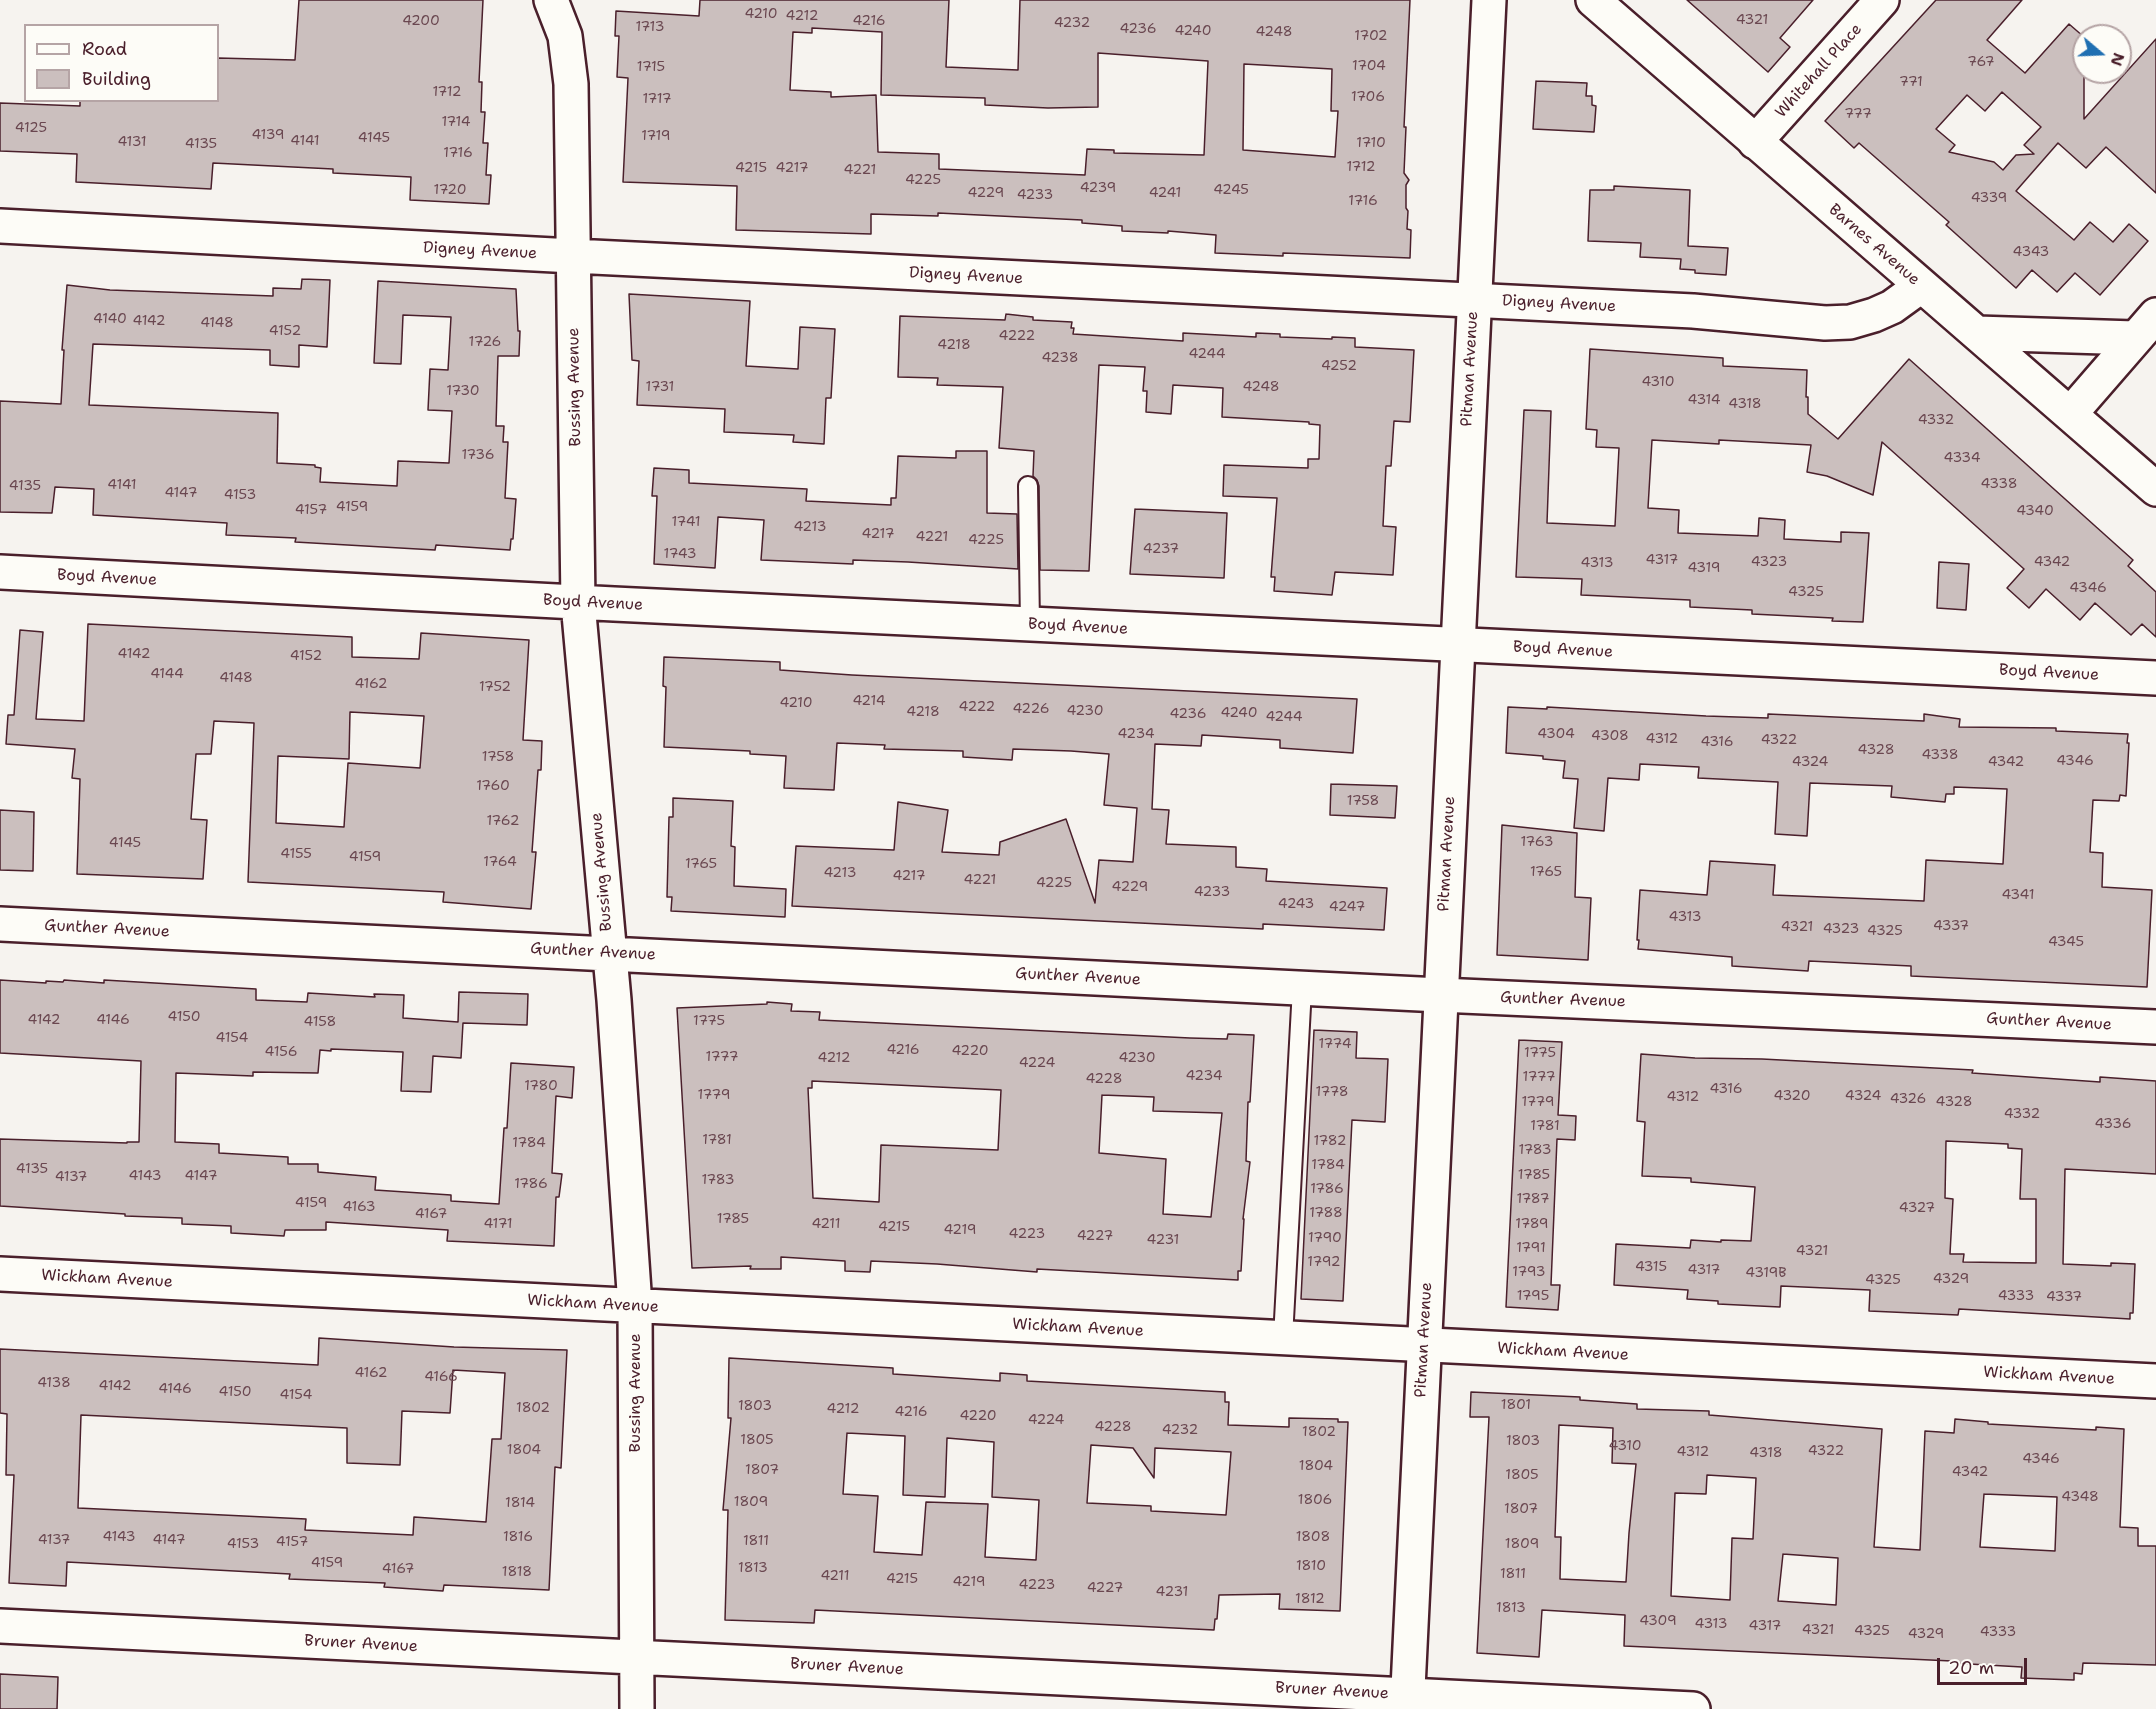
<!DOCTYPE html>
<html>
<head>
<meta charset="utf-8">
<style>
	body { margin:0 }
	#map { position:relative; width:2156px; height:1709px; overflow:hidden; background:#f6f3ef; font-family:"Shantell Sans",sans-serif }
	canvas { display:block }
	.legend { position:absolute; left:24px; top:24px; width:195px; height:78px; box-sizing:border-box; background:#fdfcf7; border:2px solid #b5a4a5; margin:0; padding:8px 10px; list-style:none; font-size:18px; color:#4a1f2b }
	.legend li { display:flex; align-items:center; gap:12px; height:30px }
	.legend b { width:30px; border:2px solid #b5a4a5 }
	.north { position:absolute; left:2072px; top:24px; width:60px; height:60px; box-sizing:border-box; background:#fdfcf7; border:2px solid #b5a4a5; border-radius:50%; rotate:109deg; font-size:16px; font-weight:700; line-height:24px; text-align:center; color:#4a1f2b }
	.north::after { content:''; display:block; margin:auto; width:21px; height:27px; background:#1f6fb2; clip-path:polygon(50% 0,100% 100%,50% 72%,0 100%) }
	.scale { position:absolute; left:1937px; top:1658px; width:90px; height:27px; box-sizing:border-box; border:3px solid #4a1f2b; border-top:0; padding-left:8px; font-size:18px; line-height:21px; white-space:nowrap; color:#4a1f2b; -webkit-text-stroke:4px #fdfcf7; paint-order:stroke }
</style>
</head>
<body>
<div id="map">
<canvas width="2156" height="1709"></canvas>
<ul class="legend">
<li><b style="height:8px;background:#fdfcf7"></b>Road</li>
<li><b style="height:16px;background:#cbbfbe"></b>Building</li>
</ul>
<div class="north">N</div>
<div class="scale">20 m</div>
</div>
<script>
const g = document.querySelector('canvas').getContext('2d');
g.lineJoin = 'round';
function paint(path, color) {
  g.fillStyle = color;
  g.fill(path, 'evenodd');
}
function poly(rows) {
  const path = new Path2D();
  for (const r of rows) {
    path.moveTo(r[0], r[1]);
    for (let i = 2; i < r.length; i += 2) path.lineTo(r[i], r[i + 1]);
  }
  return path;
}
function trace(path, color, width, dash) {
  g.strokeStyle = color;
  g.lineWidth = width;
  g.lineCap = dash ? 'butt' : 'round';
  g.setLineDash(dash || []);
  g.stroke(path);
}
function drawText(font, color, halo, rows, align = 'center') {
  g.font = font + ' "Shantell Sans",sans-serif';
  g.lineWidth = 4.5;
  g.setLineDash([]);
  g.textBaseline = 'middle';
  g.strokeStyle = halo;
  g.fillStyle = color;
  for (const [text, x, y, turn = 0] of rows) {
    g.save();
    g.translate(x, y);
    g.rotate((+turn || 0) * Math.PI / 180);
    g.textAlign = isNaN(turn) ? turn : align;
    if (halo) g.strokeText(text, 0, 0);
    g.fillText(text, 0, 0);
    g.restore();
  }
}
const building = poly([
	[299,0,483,0,479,82,482,82,481,112,485,112,483,143,488,143,486,175,491,175,489,204,410,200,411,177,333,173,333,169,213,163,211,189,76,182,77,154,0,151,0,103,80,106,80,100,218,100,218,58,295,60,299,0],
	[700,0,949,0,946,67,1018,70,1020,0,1410,0,1404,127,1406,127,1404,173,1409,180,1406,185,1406,208,1408,211,1407,229,1411,230,1410,258,1283,253,1283,256,1215,253,1216,235,1168,231,1168,233,1122,231,1122,226,1082,223,1082,220,938,213,938,216,871,214,871,234,736,230,737,186,623,182,628,78,617,77,619,36,615,36,616,11,699,16,700,0],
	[812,28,882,32,881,95,985,98,985,105,1048,108,1098,107,1098,53,1208,61,1204,155,1114,153,1114,150,1087,149,1085,175,939,169,939,154,878,152,876,95,831,97,831,92,790,90,793,32,812,33,812,28],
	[1244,64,1332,69,1331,111,1338,111,1335,157,1243,150,1244,64],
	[1687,0,1813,0,1780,38,1790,47,1768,72,1687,0],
	[1936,0,2022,0,1987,40,2025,73,2069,24,2084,37,2084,119,2156,39,2156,193,2106,147,2086,168,2058,143,2016,191,2074,240,2090,222,2113,242,2129,224,2148,241,2100,295,2075,273,2057,292,2032,270,2016,288,1946,225,1949,222,1859,143,1854,148,1825,121,1936,0],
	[2002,92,2041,127,2024,145,2034,154,2016,155,2003,170,1994,162,1949,152,1955,145,1936,129,1967,95,1985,111,2002,92],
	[1536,81,1587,83,1586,96,1592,96,1592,105,1596,106,1594,132,1533,129,1536,81],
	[1614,186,1690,190,1688,246,1728,248,1726,275,1695,273,1695,270,1680,269,1681,259,1640,257,1641,243,1588,241,1590,190,1614,190,1614,186],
	[302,279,330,280,327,347,299,345,299,367,270,365,270,350,93,344,89,405,278,413,277,463,315,465,315,467,321,468,320,482,397,486,398,461,449,463,452,411,428,410,430,369,448,370,451,317,403,315,401,364,374,363,378,281,516,289,518,331,520,331,519,356,498,356,496,426,504,426,503,442,508,442,505,498,516,499,513,539,511,539,510,550,436,545,435,550,295,542,296,538,226,535,227,523,93,515,94,489,55,487,52,513,0,512,0,401,61,404,64,350,62,350,67,285,110,290,273,296,273,288,301,289,302,279],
	[629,294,750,301,746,366,798,369,800,327,835,329,831,398,826,398,824,444,793,442,794,435,724,432,725,409,637,405,639,361,632,360,629,294],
	[1006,314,1033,317,1033,320,1072,322,1071,328,1074,328,1073,334,1183,341,1183,333,1256,337,1256,333,1280,334,1280,337,1332,339,1332,337,1355,338,1355,347,1414,350,1410,422,1394,421,1391,466,1386,466,1383,526,1396,527,1393,575,1335,572,1332,595,1274,591,1275,577,1271,577,1277,498,1223,496,1224,465,1308,468,1308,459,1319,459,1320,425,1309,424,1309,422,1222,417,1223,388,1173,385,1171,414,1146,412,1147,391,1143,391,1145,367,1099,365,1089,571,1040,570,1039,486,1037,480,1033,476,1034,451,999,448,1003,387,937,385,938,378,898,377,900,316,1005,320,1006,314],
	[1590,349,1723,358,1723,366,1807,370,1806,397,1808,397,1808,414,1838,439,1909,359,2133,560,2128,566,2156,592,2156,637,2142,624,2131,635,2095,603,2080,620,2046,589,2029,608,2007,588,2024,569,1882,442,1873,495,1827,476,1807,472,1811,445,1719,440,1719,444,1652,440,1648,508,1679,510,1678,533,1758,536,1759,518,1785,520,1784,539,1841,542,1841,532,1869,533,1863,622,1832,621,1833,618,1752,614,1752,610,1690,607,1690,600,1581,595,1582,579,1516,577,1524,410,1551,411,1547,523,1615,526,1619,448,1596,447,1597,430,1586,429,1590,349],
	[956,451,987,451,987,513,1017,514,1018,569,908,562,853,560,853,564,761,560,764,520,718,517,715,568,654,564,657,496,652,496,654,468,689,470,689,483,807,489,806,501,891,505,891,498,896,498,898,456,956,458,956,451],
	[1135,509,1227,513,1224,578,1130,574,1135,509],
	[1939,562,1969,564,1966,610,1937,608,1939,562],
	[88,624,352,637,352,657,419,659,421,633,529,640,523,740,542,741,541,770,538,770,532,852,536,852,531,909,443,902,444,892,248,882,254,723,214,721,211,754,196,754,191,819,207,820,203,879,77,874,80,779,72,778,75,749,6,744,8,715,14,715,20,630,43,632,36,719,84,721,88,624],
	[350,712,424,716,420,768,348,763,344,827,276,823,278,756,349,759,350,712],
	[664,657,780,662,780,670,852,675,1357,699,1353,753,1280,748,1280,740,1202,735,1201,746,1155,744,1152,809,1169,810,1166,844,1236,847,1236,867,1267,869,1266,881,1387,888,1384,930,1263,924,1263,929,792,906,796,846,894,850,898,802,948,810,942,852,999,855,1000,842,1066,819,1095,903,1099,860,1133,862,1137,808,1104,805,1109,754,1071,751,1013,749,1012,760,963,757,963,751,884,749,885,745,837,743,834,790,784,788,786,756,750,754,750,751,664,747,666,687,663,686,664,657],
	[1508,707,1547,709,1547,707,1706,716,1768,718,1768,714,1924,721,1924,714,1960,719,1959,727,2056,728,2056,731,2128,734,2127,743,2129,743,2126,796,2120,795,2119,801,2093,800,2090,852,2103,853,2102,887,2152,890,2147,987,1911,976,1911,966,1809,961,1808,971,1732,966,1732,957,1638,949,1639,940,1637,940,1640,890,1707,895,1710,861,1775,865,1773,895,1924,901,1926,860,2003,864,2007,789,1954,787,1954,794,1946,794,1945,802,1891,797,1892,786,1810,783,1807,836,1775,834,1778,782,1698,778,1699,767,1640,764,1639,780,1608,778,1604,831,1574,828,1578,779,1563,778,1565,761,1543,759,1543,756,1506,753,1508,707],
	[1331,784,1397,786,1395,818,1330,815,1331,784],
	[673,798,733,801,731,846,735,847,734,886,786,889,785,917,671,911,672,897,667,897,669,817,673,817,673,798],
	[0,810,34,812,33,871,0,870,0,810],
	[1502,825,1577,833,1575,897,1591,898,1588,960,1497,955,1502,825],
	[0,980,46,983,46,981,63,982,64,980,104,983,104,980,256,989,256,1000,307,1002,308,993,375,997,374,994,404,995,403,1018,458,1022,459,992,528,994,527,1025,463,1023,461,1058,433,1056,431,1092,401,1091,403,1052,331,1049,331,1051,320,1050,318,1073,253,1072,253,1076,176,1073,175,1142,219,1144,219,1153,288,1157,288,1164,318,1164,318,1172,376,1177,375,1190,451,1195,451,1201,499,1204,504,1128,507,1128,511,1063,574,1067,572,1098,556,1096,552,1173,562,1174,559,1197,556,1197,554,1246,447,1241,448,1230,326,1222,326,1230,285,1230,284,1236,231,1233,231,1226,182,1224,182,1218,125,1216,125,1214,0,1206,0,1139,127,1143,127,1142,139,1142,141,1061,0,1053,0,980],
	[767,1002,792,1004,791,1011,820,1012,819,1020,1190,1038,1227,1039,1228,1034,1254,1035,1250,1102,1248,1102,1246,1161,1250,1162,1243,1219,1244,1219,1241,1271,1238,1271,1238,1280,1037,1269,1037,1272,937,1264,871,1261,870,1272,845,1271,845,1261,781,1257,781,1269,750,1269,751,1266,692,1268,677,1008,767,1004,767,1002],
	[812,1081,1001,1090,998,1150,881,1145,879,1202,813,1198,808,1088,812,1088,812,1081],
	[1102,1095,1154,1097,1153,1111,1222,1113,1211,1217,1163,1214,1166,1159,1099,1153,1102,1095],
	[1314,1030,1357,1032,1356,1058,1388,1059,1385,1122,1352,1120,1343,1301,1301,1299,1314,1030],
	[1519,1040,1562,1042,1558,1115,1576,1116,1575,1140,1557,1139,1551,1285,1560,1285,1558,1310,1506,1307,1519,1040],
	[1641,1054,1695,1058,1762,1059,1973,1070,1972,1073,2100,1082,2100,1077,2156,1081,2156,1174,2065,1169,2063,1264,2111,1266,2111,1263,2135,1264,2133,1313,2130,1313,2130,1319,1959,1309,1958,1315,1869,1311,1870,1290,1781,1286,1780,1307,1718,1304,1718,1301,1687,1299,1688,1290,1614,1285,1616,1244,1690,1248,1691,1240,1721,1242,1721,1240,1751,1241,1755,1187,1691,1182,1691,1178,1642,1176,1645,1122,1637,1121,1641,1054],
	[1946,1141,2008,1144,2008,1148,2022,1149,2020,1199,2036,1199,2036,1263,1963,1262,1964,1254,1950,1254,1953,1199,1945,1198,1946,1141],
	[319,1338,454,1347,567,1350,561,1468,555,1467,549,1590,444,1585,443,1591,384,1587,385,1583,289,1579,290,1574,67,1562,66,1586,9,1583,14,1475,6,1475,7,1414,0,1413,0,1349,318,1365,319,1338],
	[453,1370,505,1373,501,1439,492,1439,486,1522,414,1517,413,1535,305,1530,306,1519,78,1508,81,1415,347,1428,347,1463,400,1465,402,1411,450,1413,453,1370],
	[729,1358,893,1368,893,1374,1000,1381,1000,1373,1027,1375,1027,1381,1225,1392,1225,1402,1229,1402,1228,1425,1289,1427,1289,1418,1338,1419,1338,1422,1348,1422,1340,1611,1279,1609,1280,1594,1219,1595,1217,1619,1215,1619,1214,1630,815,1610,814,1623,725,1620,728,1510,723,1510,731,1418,728,1418,729,1358],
	[847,1433,905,1436,903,1495,945,1497,947,1438,994,1442,992,1497,1039,1500,1036,1560,985,1557,988,1504,926,1502,922,1555,874,1552,878,1496,843,1494,847,1433],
	[1091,1445,1133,1448,1154,1478,1155,1448,1231,1452,1226,1515,1151,1511,1151,1506,1087,1503,1091,1445],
	[1471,1392,1580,1397,1580,1400,1637,1404,1637,1409,1709,1411,1709,1415,1882,1429,1874,1547,1920,1550,1925,1431,1954,1433,1955,1419,1988,1422,1988,1424,2096,1430,2096,1427,2124,1429,2120,1527,2138,1528,2138,1546,2156,1546,2156,1665,2083,1663,2082,1674,2074,1673,2074,1680,2021,1678,2022,1667,1952,1663,1952,1661,1624,1646,1625,1615,1542,1610,1539,1657,1477,1653,1489,1417,1470,1417,1471,1392],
	[1559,1425,1613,1428,1612,1463,1636,1464,1629,1533,1626,1582,1560,1579,1561,1537,1555,1537,1559,1425],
	[1707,1475,1756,1478,1753,1539,1732,1538,1730,1600,1671,1596,1675,1493,1706,1494,1707,1475],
	[1984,1494,2057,1497,2055,1551,1980,1547,1984,1494],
	[1783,1554,1838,1558,1836,1605,1778,1601,1783,1554],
	[0,1674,58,1677,57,1709,0,1709,0,1674]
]);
paint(building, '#cbbfbe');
trace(building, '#4a1f2b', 1.5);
const service = poly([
	[1028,486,1030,625],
	[1283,1338,1302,988]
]);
const minor = poly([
	[551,0,565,36,571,84,578,603,614,1000,635,1306,637,1709],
	[1755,142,1882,0],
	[0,226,573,256,1693,311,1825,323,1850,322,1874,315,1892,307,1921,286],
	[2071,413,2156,315],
	[0,572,614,604,2156,678],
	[0,924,1440,995,2156,1027],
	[0,1274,2156,1381],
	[0,1626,1693,1709]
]);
const tertiary = poly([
	[1593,0,2156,489],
	[1977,333,2135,338],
	[1407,1709,1489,0]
]);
trace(service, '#4a1f2b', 22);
trace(minor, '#4a1f2b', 38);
trace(tertiary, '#4a1f2b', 38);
trace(service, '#fdfcf7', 18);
trace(minor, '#fdfcf7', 33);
trace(tertiary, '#fdfcf7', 33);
drawText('14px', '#6a4750', null, [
	["4210",761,14],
	["4212",802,16],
	["4321",1752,20],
	["4200",421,21],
	["4216",869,21],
	["4232",1072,23],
	["1713",650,27],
	["4236",1138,29],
	["4240",1193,31],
	["4248",1274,32],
	["1702",1371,36],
	["767",1981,62],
	["1704",1369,66],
	["1715",651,67],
	["771",1911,82],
	["1712",447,92],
	["1706",1368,97],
	["1717",657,99],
	["777",1858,114],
	["1714",456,122],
	["4125",31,128],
	["4139",268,135],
	["1719",656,136],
	["4145",374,138],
	["4141",305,141],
	["4131",132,142],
	["1710",1371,143],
	["4135",201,144],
	["1716",458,153],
	["1712",1361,167],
	["4215",751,168],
	["4217",792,168],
	["4221",860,170],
	["4225",923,180],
	["4239",1098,188],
	["1720",450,190],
	["4245",1231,190],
	["4229",986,193],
	["4241",1165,193],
	["4233",1035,195],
	["4339",1989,198],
	["1716",1363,201],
	["4343",2031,252],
	["4140",110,319],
	["4142",149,321],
	["4148",217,323],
	["4152",285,331],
	["4222",1017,336],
	["1726",485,342],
	["4218",954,345],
	["4244",1207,354],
	["4238",1060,358],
	["4252",1339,366],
	["4310",1658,382],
	["1731",660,387],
	["4248",1261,387],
	["1730",463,391],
	["4314",1704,400],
	["4318",1745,404],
	["4332",1936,420],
	["1736",478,455],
	["4334",1962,458],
	["4338",1999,484],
	["4141",122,485],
	["4135",25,486],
	["4147",181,493],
	["4153",240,495],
	["4159",352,507],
	["4157",311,510],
	["4340",2035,511],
	["1741",686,522],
	["4213",810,527],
	["4217",878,534],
	["4221",932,537],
	["4225",986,540],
	["4237",1161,549],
	["1743",680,554],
	["4317",1662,560],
	["4323",1769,562],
	["4342",2052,562],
	["4313",1597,563],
	["4319",1704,568],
	["4346",2088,588],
	["4325",1806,592],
	["4142",134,654],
	["4152",306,656],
	["4144",167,674],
	["4148",236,678],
	["4162",371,684],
	["1752",495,687],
	["4214",869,701],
	["4210",796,703],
	["4222",977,707],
	["4226",1031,709],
	["4230",1085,711],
	["4218",923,712],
	["4240",1239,713],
	["4236",1188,714],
	["4244",1284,717],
	["4234",1136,734],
	["4304",1556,734],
	["4308",1610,736],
	["4312",1662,739],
	["4322",1779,740],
	["4316",1717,742],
	["4328",1876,750],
	["4338",1940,755],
	["1758",498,757],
	["4346",2075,761],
	["4324",1810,762],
	["4342",2006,762],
	["1760",493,786],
	["1758",1363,801],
	["1762",503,821],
	["1763",1537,842],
	["4145",125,843],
	["4155",296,854],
	["4159",365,857],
	["1764",500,862],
	["1765",701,864],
	["1765",1546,872],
	["4213",840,873],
	["4217",909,876],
	["4221",980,880],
	["4225",1054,883],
	["4229",1130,887],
	["4233",1212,892],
	["4341",2018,895],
	["4243",1296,904],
	["4247",1347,907],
	["4313",1685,917],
	["4337",1951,926],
	["4321",1797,927],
	["4323",1841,929],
	["4325",1885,931],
	["4345",2066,942],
	["4150",184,1017],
	["4142",44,1020],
	["4146",113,1020],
	["1775",709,1021],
	["4158",320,1022],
	["4154",232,1038],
	["1774",1335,1044],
	["4216",903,1050],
	["4220",970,1051],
	["4156",281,1052],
	["1775",1540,1053],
	["1777",722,1057],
	["4212",834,1058],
	["4230",1137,1058],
	["4224",1037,1063],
	["4234",1204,1076],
	["1777",1539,1077],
	["4228",1104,1079],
	["1780",541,1086],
	["4316",1726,1089],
	["1778",1332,1092],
	["1779",714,1095],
	["4320",1792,1096],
	["4324",1863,1096],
	["4312",1683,1097],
	["4326",1908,1099],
	["1779",1538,1102],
	["4328",1954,1102],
	["4332",2022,1114],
	["4336",2113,1124],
	["1781",1545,1126],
	["1781",717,1140],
	["1782",1330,1141],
	["1784",529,1143],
	["1783",1535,1150],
	["1784",1328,1165],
	["4135",32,1169],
	["1785",1534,1175],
	["4143",145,1176],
	["4147",201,1176],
	["4137",71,1177],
	["1783",718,1180],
	["1786",531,1184],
	["1786",1327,1189],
	["1787",1533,1199],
	["4159",311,1203],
	["4163",359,1207],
	["4327",1917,1208],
	["1788",1326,1213],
	["4167",431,1214],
	["1785",733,1219],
	["4171",498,1224],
	["4211",826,1224],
	["1789",1532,1224],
	["4215",894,1227],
	["4219",960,1230],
	["4223",1027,1234],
	["4227",1095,1236],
	["1790",1325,1238],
	["4231",1163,1240],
	["1791",1531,1248],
	["4321",1812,1251],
	["1792",1324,1262],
	["4315",1651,1267],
	["4317",1704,1270],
	["1793",1529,1272],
	["4319B",1766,1273],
	["4329",1951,1279],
	["4325",1883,1280],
	["1795",1533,1296],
	["4333",2016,1296],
	["4337",2064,1297],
	["4162",371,1373],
	["4166",441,1377],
	["4138",54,1383],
	["4142",115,1386],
	["4146",175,1389],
	["4150",235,1392],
	["4154",296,1395],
	["1801",1516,1405],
	["1803",755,1406],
	["1802",533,1408],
	["4212",843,1409],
	["4216",911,1412],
	["4220",978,1416],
	["4224",1046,1420],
	["4228",1113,1427],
	["4232",1180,1430],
	["1802",1319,1432],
	["1805",757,1440],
	["1803",1523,1441],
	["4310",1625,1446],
	["1804",524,1450],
	["4322",1826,1451],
	["4312",1693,1452],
	["4318",1766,1453],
	["4346",2041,1459],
	["1804",1316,1466],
	["1807",762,1470],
	["4342",1970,1472],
	["1805",1522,1475],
	["4348",2080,1497],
	["1806",1315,1500],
	["1809",751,1502],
	["1814",520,1503],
	["1807",1521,1509],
	["4143",119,1537],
	["1816",518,1537],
	["1808",1313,1537],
	["4137",54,1540],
	["4147",169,1540],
	["1811",756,1541],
	["4157",292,1542],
	["4153",243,1544],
	["1809",1522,1544],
	["4159",327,1563],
	["1810",1311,1566],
	["1813",753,1568],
	["4167",398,1569],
	["1818",517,1572],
	["1811",1513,1574],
	["4211",835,1576],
	["4215",902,1579],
	["4219",969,1582],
	["4223",1037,1585],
	["4227",1105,1588],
	["4231",1172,1592],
	["1812",1310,1599],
	["1813",1511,1608],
	["4309",1658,1621],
	["4313",1711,1624],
	["4317",1765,1626],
	["4321",1818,1630],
	["4325",1872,1631],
	["4333",1998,1632],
	["4329",1926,1634]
]);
drawText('16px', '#4a1f2b', '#fdfcf7', [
	["Whitehall Place",1819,71,-48],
	["Barnes Avenue",1874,245,41],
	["Digney Avenue",480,251,3],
	["Digney Avenue",966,276,3],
	["Digney Avenue",1559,304,3],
	["Pitman Avenue",1470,369,-87],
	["Bussing Avenue",575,387,-91],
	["Boyd Avenue",107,578,3],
	["Boyd Avenue",593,603,3],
	["Boyd Avenue",1078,627,3],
	["Boyd Avenue",1563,650,3],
	["Boyd Avenue",2049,673,3],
	["Pitman Avenue",1447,854,-87],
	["Bussing Avenue",602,872,-95],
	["Gunther Avenue",107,929,3],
	["Gunther Avenue",593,952,3],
	["Gunther Avenue",1078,977,3],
	["Gunther Avenue",1563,1000,2],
	["Gunther Avenue",2049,1022,3],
	["Wickham Avenue",107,1279,3],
	["Wickham Avenue",593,1304,3],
	["Wickham Avenue",1078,1328,3],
	["Pitman Avenue",1424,1340,-87],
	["Wickham Avenue",1563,1352,3],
	["Wickham Avenue",2049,1376,3],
	["Bussing Avenue",636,1393,-90],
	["Bruner Avenue",361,1644,3],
	["Bruner Avenue",847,1667,3],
	["Bruner Avenue",1332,1691,3]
]);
</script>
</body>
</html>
